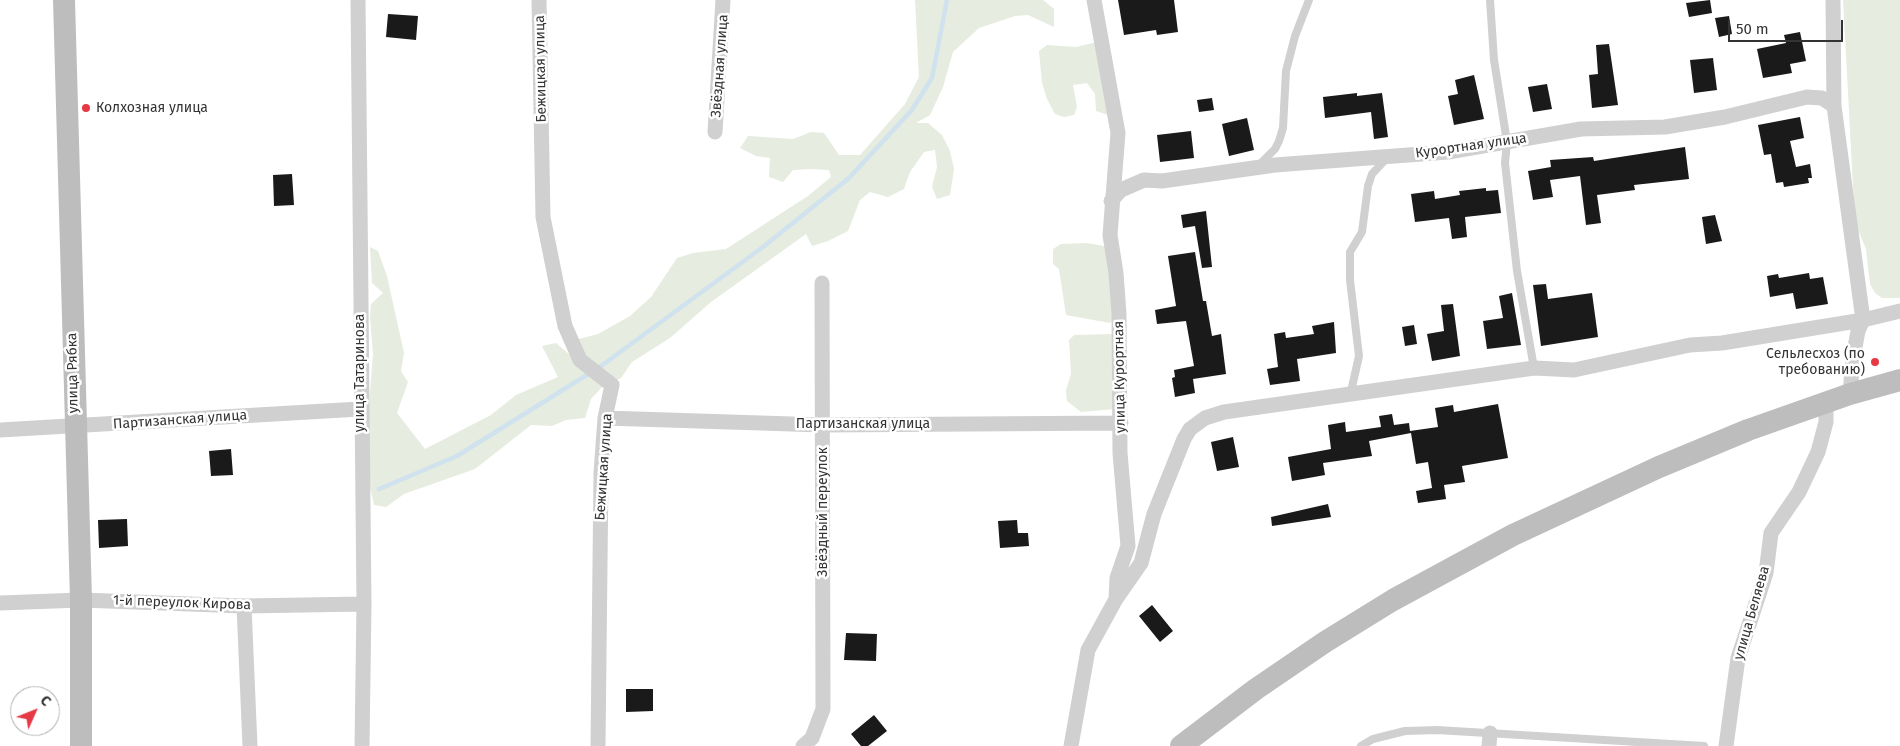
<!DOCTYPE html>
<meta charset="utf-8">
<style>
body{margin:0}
#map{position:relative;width:1900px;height:746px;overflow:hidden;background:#fff;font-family:"Fira Sans",sans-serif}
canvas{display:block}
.north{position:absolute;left:10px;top:686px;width:50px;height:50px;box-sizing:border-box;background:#fff;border:1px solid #adadad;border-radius:50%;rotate:46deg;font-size:14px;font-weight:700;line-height:20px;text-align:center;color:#333}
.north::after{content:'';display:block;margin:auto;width:18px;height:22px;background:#e63946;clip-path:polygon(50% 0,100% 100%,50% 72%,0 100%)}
.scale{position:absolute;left:1728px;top:20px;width:115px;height:22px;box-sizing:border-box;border:2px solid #333;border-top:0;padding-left:6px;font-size:15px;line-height:18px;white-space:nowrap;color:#333;-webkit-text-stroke:4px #fff;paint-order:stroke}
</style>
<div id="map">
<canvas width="1900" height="746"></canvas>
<div class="north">С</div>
<div class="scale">50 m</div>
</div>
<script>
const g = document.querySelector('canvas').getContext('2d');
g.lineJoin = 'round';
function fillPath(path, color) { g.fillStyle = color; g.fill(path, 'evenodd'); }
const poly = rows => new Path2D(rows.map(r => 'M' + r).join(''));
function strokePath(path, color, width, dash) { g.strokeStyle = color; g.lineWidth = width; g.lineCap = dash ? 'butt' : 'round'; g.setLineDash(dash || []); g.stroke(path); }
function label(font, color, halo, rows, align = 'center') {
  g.font = font + ' "Fira Sans",sans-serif'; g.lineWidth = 5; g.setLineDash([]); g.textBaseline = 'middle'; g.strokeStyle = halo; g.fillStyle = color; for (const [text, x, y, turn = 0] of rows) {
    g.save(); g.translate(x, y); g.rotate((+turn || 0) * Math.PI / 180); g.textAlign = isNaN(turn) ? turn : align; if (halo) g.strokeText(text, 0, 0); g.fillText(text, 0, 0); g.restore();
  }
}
fillPath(poly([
 [915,0,1043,0,1054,9,1054,27,1028,15,1015,16,979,28,953,52,943,87,930,115,916,123,928,123,942,135,950,151,954,169,950,195,937,199,932,187,937,167,935,150,924,152,910,172,904,189,888,197,870,192,860,200,848,231,828,241,812,246,806,234,711,302,670,338,632,362,621,378,602,387,591,399,585,418,566,420,552,426,531,425,475,469,404,494,386,507,374,505,370,487,369,406,373,354,370,318,371,304,383,293,372,283,370,247,378,251,387,276,404,353,401,371,408,382,397,413,425,449,491,415,516,395,558,377,542,346,556,343,570,355,579,339,598,334,630,316,651,297,677,258,693,253,726,249,808,196,831,177,829,170,811,169,793,170,783,182,769,177,770,158,756,156,740,148,748,136,793,139,811,132,824,133,839,155,860,155,905,104,919,77],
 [1843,0,1900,0,1900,298,1882,298,1875,293,1870,284,1866,249,1855,223],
 [1097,42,1111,116,1096,111,1095,94,1087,83,1073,85,1077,107,1074,115,1064,117,1055,114,1047,99,1042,83,1039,51,1047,45,1076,47],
 [1087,243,1104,246,1117,256,1124,308,1110,323,1066,315,1059,269,1053,264,1053,249,1061,244],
 [1115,334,1115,409,1081,412,1067,401,1066,390,1071,374,1069,340,1074,335]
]), '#e6ecdf');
strokePath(poly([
 [597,369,763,247,849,178,912,110,932,78,947,0],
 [379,489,457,456,590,373]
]), '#cfe2ee', 4.5);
fillPath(poly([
 [1118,0,1174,0,1178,32,1157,35,1156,30,1124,35],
 [1710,0,1712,13,1689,17,1686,3],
 [388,14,418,16,416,40,386,37],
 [1729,16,1732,34,1719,37,1715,18],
 [1800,32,1806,61,1790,64,1792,73,1763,78,1757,49,1786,43,1784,35],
 [1609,44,1618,105,1592,108,1589,75,1598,74,1596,45],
 [1713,58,1717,90,1694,93,1690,60],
 [1474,75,1484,119,1454,125,1448,96,1458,94,1455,80],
 [1547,84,1552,109,1533,112,1528,87],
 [1357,93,1357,96,1382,93,1388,137,1374,139,1371,112,1325,118,1323,97],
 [1212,98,1214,110,1199,112,1197,100],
 [1800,117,1804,138,1790,141,1796,167,1810,164,1812,178,1808,178,1809,183,1784,187,1783,182,1776,183,1771,154,1764,155,1758,125],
 [1247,118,1254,150,1229,156,1222,124],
 [1191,131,1194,158,1160,162,1157,135],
 [1685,147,1689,179,1634,185,1635,190,1597,195,1601,223,1586,225,1580,176,1550,180,1553,197,1533,200,1528,171,1551,167,1550,160,1593,157,1594,161],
 [292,174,294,205,274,206,273,175],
 [1486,188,1486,191,1498,190,1501,213,1465,217,1467,237,1452,239,1449,218,1415,222,1411,194,1434,191,1435,199,1460,195,1459,191],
 [1206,211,1212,267,1202,268,1195,226,1183,228,1181,215],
 [1715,215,1722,241,1706,244,1702,217],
 [1195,252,1203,301,1206,301,1212,336,1221,334,1226,374,1193,379,1195,393,1175,397,1172,378,1175,377,1174,370,1194,366,1186,321,1157,324,1155,310,1176,306,1168,256],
 [1809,273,1810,279,1823,277,1828,304,1796,309,1793,293,1770,297,1767,276,1778,274,1779,278],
 [1546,284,1548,299,1592,293,1598,337,1541,346,1533,285],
 [1512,293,1521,345,1487,349,1483,321,1503,318,1499,296],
 [1453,304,1460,356,1432,361,1427,334,1444,331,1441,305],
 [1334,322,1336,353,1297,359,1300,381,1270,385,1267,369,1278,367,1274,334,1285,332,1286,338,1314,334,1312,326],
 [1414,325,1417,344,1405,346,1402,327],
 [1498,404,1508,458,1462,466,1465,482,1444,485,1446,499,1418,503,1416,491,1432,488,1428,462,1416,464,1411,433,1369,441,1372,456,1323,463,1325,475,1292,481,1288,457,1331,449,1328,425,1345,422,1346,432,1381,427,1379,416,1392,414,1394,425,1409,423,1410,431,1438,427,1435,408,1453,405,1454,412],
 [1233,437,1239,467,1217,471,1211,442],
 [231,449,233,475,211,476,209,451],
 [1328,504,1331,517,1272,526,1271,517],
 [127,519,128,546,99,548,98,520],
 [1017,520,1018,533,1028,533,1029,546,1000,548,998,521],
 [1152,605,1173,631,1160,642,1139,616],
 [846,633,877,634,876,661,844,660],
 [626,689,653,689,653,711,626,712],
 [874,715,887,731,868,746,861,746,851,734]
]), '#1a1a1a');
strokePath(poly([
 [1490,0,1494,60,1507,142,1505,163,1517,271,1534,368],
 [1258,166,1275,149,1279,141,1283,128,1286,71,1295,36,1309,0],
 [1350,396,1359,356,1350,280,1350,252,1362,232,1368,186,1372,174,1386,159],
 [1361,746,1373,739,1405,731,1437,730,1704,746]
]), '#d0d0d0', 8);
strokePath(poly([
 [358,0,364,604,362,746],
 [539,0,543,217,565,326,580,360,612,385,605,418,601,473,598,746],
 [1833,0,1834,106,1863,320,1900,311],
 [715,132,723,0],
 [1111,201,1121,190,1144,180,1162,181,1275,165,1448,152,1581,129,1665,127,1725,117,1807,97,1822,98,1834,106],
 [1850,394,1853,358,1858,331,1863,320],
 [605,418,823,425,1121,423],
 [0,430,360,409],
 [1116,599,1141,563,1154,514,1184,439,1190,429,1205,418,1224,412,1534,368,1574,370,1690,345,1722,343,1863,320],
 [0,603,81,600,244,606,364,604],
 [244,606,250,746],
 [803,746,812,738,823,709,822,283],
 [1071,746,1088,650,1116,599,1117,578,1128,546,1120,453,1119,314,1116,273,1110,235,1118,133,1094,0],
 [1489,746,1490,733],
 [1726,746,1738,658,1766,573,1771,533,1799,492,1818,452,1826,422,1826,403]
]), '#d0d0d0', 15);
strokePath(poly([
 [64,0,81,600,81,746],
 [1181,746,1256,689,1325,642,1393,600,1513,535,1659,467,1748,430,1850,394,1900,380]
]), '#bdbdbd', 22);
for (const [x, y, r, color] of [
 [86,108,5,"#e63946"],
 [1875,362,5,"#e63946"]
]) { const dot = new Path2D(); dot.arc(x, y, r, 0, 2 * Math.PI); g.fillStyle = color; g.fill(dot); strokePath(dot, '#fff', 2); }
label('14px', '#333', '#fff', [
 ["Звёздная улица",720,66,-86],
 ["Бежицкая улица",541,69,-91],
 ["Курортная улица",1471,146,-8],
 ["улица Рябка",73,373,-91],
 ["улица Татаринова",360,373,-90],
 ["улица Курортная",1120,377,-91],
 ["Партизанская улица",180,420,-4],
 ["Партизанская улица",863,424],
 ["Бежицкая улица",604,467,-86],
 ["Звёздный переулок",823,512,-90],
 ["1-й переулок Кирова",182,603,2],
 ["улица Беляева",1752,613,-74]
]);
label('14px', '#333', '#fff', [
 ["Колхозная улица",96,108],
 ["Сельлесхоз (по",1865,354,"right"],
 ["требованию)",1865,370,"right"]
], 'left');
</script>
